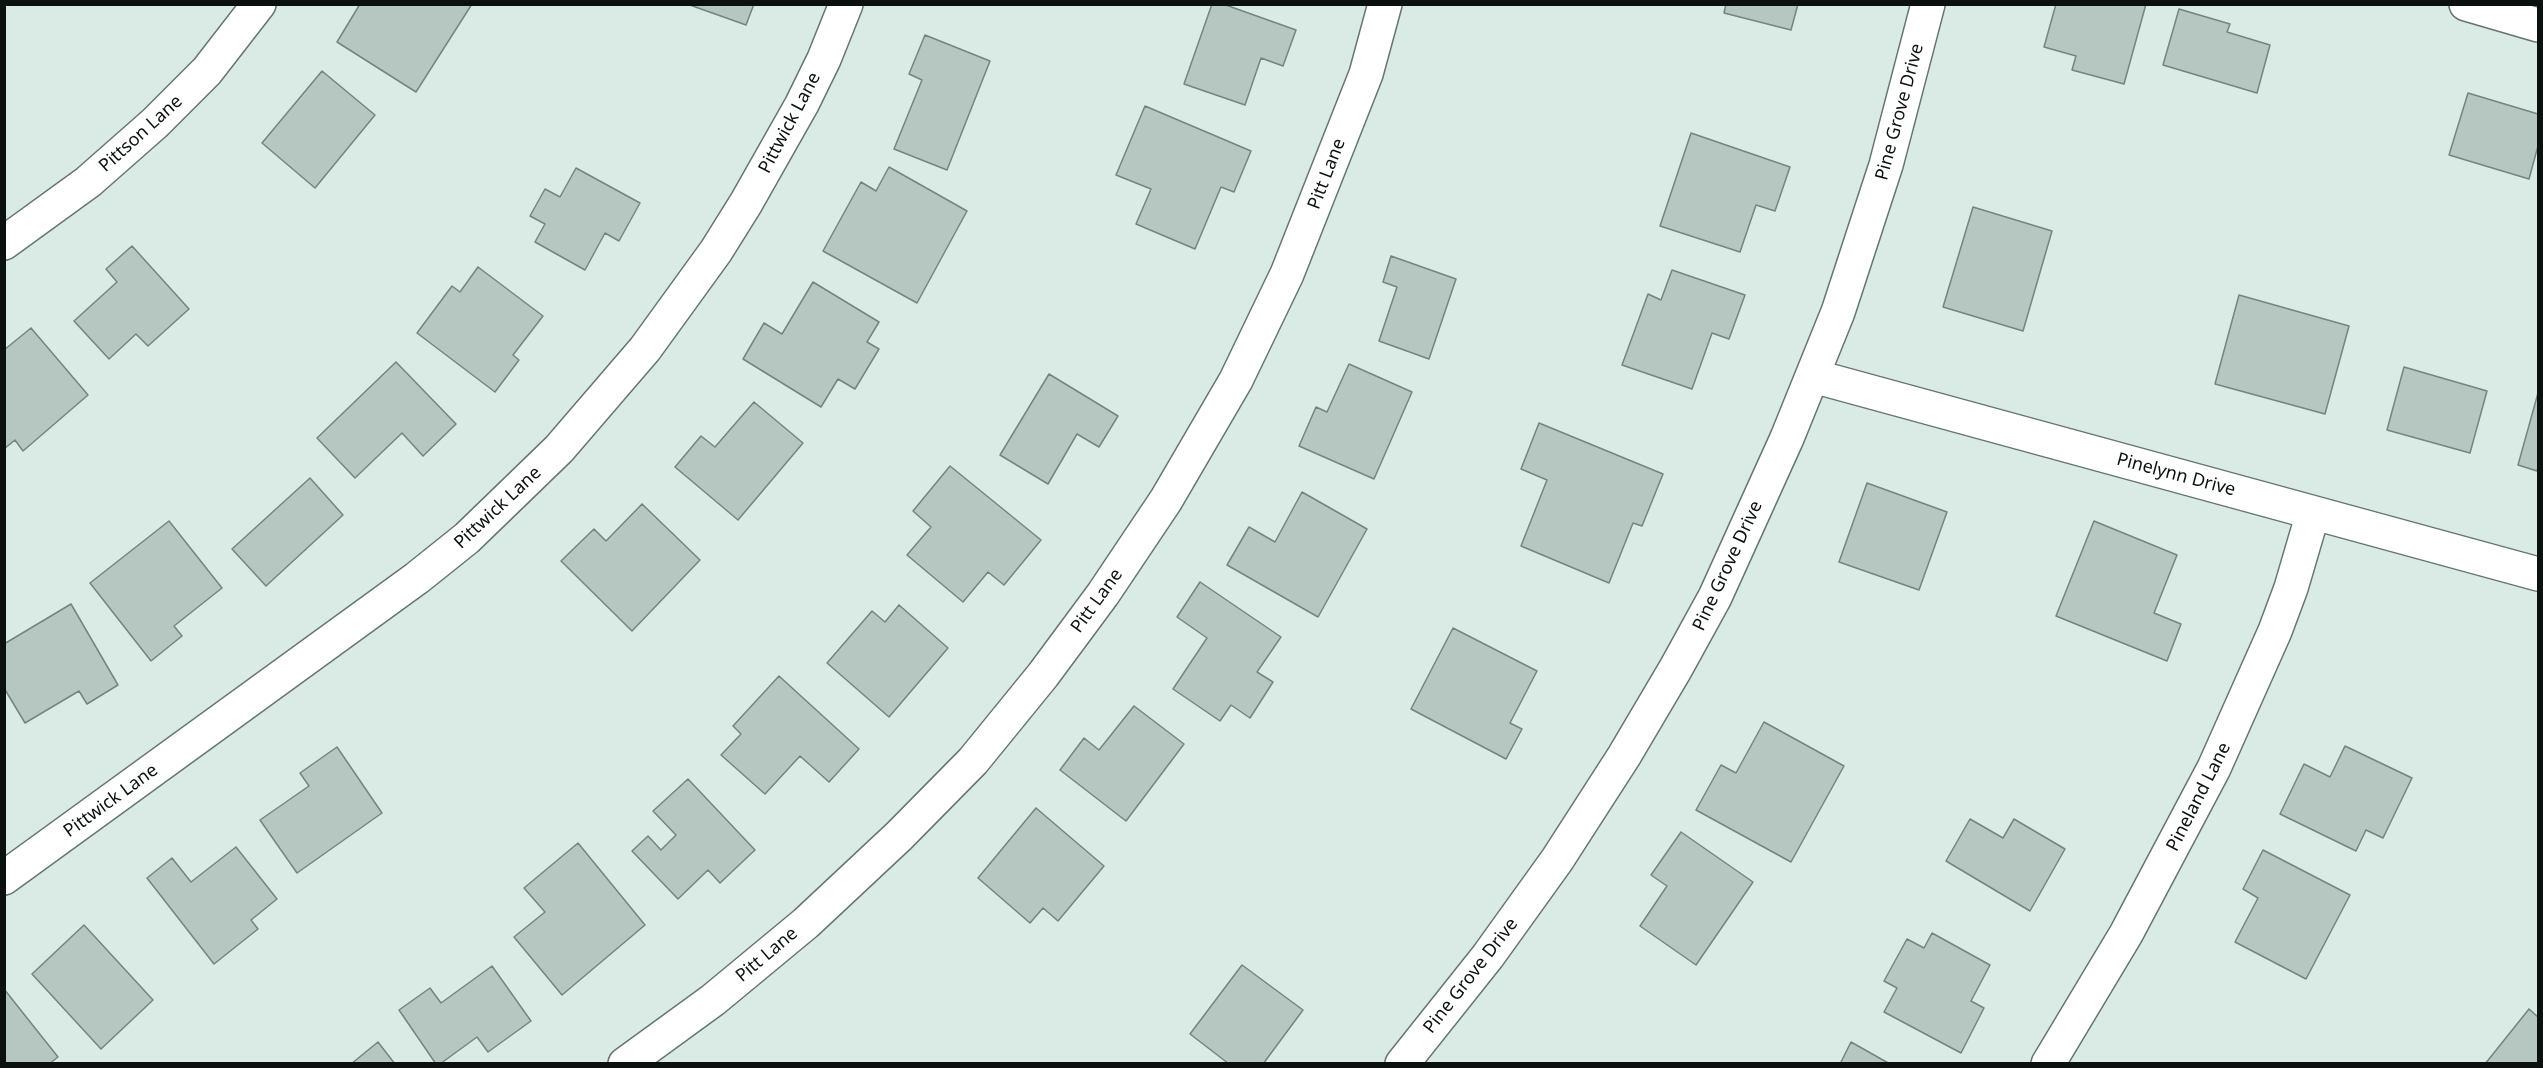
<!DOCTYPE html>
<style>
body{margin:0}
#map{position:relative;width:2543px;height:1068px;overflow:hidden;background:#daeae5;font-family:"Noto Sans",sans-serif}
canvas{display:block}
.frame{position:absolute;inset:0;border:6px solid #0b110f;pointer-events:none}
</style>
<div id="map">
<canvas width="2543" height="1068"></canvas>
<div class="frame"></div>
</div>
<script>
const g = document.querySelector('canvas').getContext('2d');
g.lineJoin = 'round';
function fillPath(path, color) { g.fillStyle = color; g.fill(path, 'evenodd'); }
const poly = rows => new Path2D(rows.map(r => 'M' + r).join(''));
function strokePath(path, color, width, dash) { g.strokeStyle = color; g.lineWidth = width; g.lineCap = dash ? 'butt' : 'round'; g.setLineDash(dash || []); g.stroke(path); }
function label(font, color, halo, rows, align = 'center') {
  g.font = font + ' "Noto Sans",sans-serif'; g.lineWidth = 5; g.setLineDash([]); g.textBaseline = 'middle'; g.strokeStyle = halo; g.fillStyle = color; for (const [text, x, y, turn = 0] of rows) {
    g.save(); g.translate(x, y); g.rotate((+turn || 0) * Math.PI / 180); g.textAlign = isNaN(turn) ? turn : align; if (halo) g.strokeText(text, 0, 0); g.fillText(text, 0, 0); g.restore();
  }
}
const building = poly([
 [360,4,472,4,416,92,337,42,360,4],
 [687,4,754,4,746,25,687,4],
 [1212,4,1223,4,1296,30,1283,66,1261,58,1245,105,1184,84,1212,4],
 [1726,4,1798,4,1791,30,1724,13,1726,4],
 [2056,4,2146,4,2124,84,2072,70,2076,56,2044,47,2056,4],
 [2179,9,2230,24,2227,32,2270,45,2257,93,2163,65,2179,9],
 [925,35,990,61,947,170,894,149,922,80,909,74,925,35],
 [322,71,375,115,315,188,262,143,322,71],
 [2468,93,2538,114,2538,146,2529,179,2449,155,2468,93],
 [1145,106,1251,151,1234,192,1221,187,1195,249,1136,224,1151,189,1116,175,1145,106],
 [1691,133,1790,167,1775,211,1756,205,1740,252,1660,226,1691,133],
 [889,167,967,211,917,303,823,251,861,182,876,191,889,167],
 [576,168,640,203,619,241,605,233,585,270,535,242,545,224,530,216,545,189,560,197,576,168],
 [1973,207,2052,231,2023,331,1943,307,1973,207],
 [132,246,189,309,148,346,136,334,109,359,74,321,117,282,106,269,132,246],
 [1391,256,1456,279,1429,359,1379,341,1397,287,1383,282,1391,256],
 [478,267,543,316,513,355,519,360,495,392,417,333,452,286,460,292,478,267],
 [1672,270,1745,295,1729,339,1712,333,1692,389,1622,365,1648,294,1661,300,1672,270],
 [813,282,879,322,867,342,879,349,855,389,838,379,821,407,743,359,764,323,782,334,813,282],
 [2239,295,2349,326,2325,414,2215,384,2239,295],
 [31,328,88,395,23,451,15,440,4,449,4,350,31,328],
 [396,362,456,424,423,456,402,433,355,478,317,438,396,362],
 [1349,364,1412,392,1374,479,1299,446,1316,407,1327,412,1349,364],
 [2404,367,2487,391,2470,453,2387,430,2404,367],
 [1049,374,1118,416,1099,447,1077,434,1048,484,1000,455,1049,374],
 [2538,393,2538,467,2537,471,2518,465,2538,393],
 [754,402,803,443,738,520,675,467,701,436,715,447,754,402],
 [1539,423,1663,474,1642,526,1633,523,1609,583,1521,546,1547,480,1521,469,1539,423],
 [950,466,1041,540,1004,585,988,572,963,602,907,555,931,527,913,511,950,466],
 [310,478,343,515,266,586,232,549,310,478],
 [1867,483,1947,512,1919,590,1839,562,1867,483],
 [1302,492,1367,529,1318,617,1227,565,1249,527,1275,542,1302,492],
 [642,504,700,560,632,631,561,561,594,529,606,541,642,504],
 [169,521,222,588,174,626,182,636,151,661,90,583,169,521],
 [2094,521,2177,555,2154,613,2181,624,2167,661,2056,616,2094,521],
 [1200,582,1281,637,1257,672,1273,682,1250,718,1231,705,1220,721,1173,689,1207,638,1177,617,1200,582],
 [71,604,118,685,87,704,79,691,25,723,4,688,4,644,71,604],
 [899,605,948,648,889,717,827,663,872,611,885,622,899,605],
 [1453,628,1537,671,1510,723,1522,729,1506,759,1411,709,1453,628],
 [779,676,859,749,829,782,800,756,765,794,721,755,741,734,733,726,779,676],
 [1134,706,1184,744,1126,821,1060,770,1084,738,1099,750,1134,706],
 [1764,722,1844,766,1791,862,1696,810,1721,765,1736,773,1764,722],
 [2345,746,2412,778,2383,838,2366,830,2356,851,2280,814,2304,764,2330,777,2345,746],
 [337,747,382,813,297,873,260,820,309,786,300,773,337,747],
 [688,779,755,850,720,883,708,870,678,899,632,851,648,836,661,850,676,835,653,811,688,779],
 [1036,808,1104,866,1058,921,1043,908,1030,923,978,878,1036,808],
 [1970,819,2003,838,2014,819,2065,849,2030,911,1946,861,1970,819],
 [1681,832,1753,882,1696,965,1640,926,1667,886,1651,875,1681,832],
 [578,843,645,925,562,995,514,937,545,912,524,888,578,843],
 [236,847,277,899,251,920,258,929,214,964,147,878,172,858,191,882,236,847],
 [2263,850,2350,895,2306,979,2235,942,2258,898,2243,889,2263,850],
 [84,925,153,1000,101,1049,32,974,84,925],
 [1932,933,1990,965,1971,1001,1984,1008,1961,1053,1884,1012,1897,988,1884,981,1907,939,1924,948,1932,933],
 [1242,965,1303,1010,1263,1064,1229,1064,1190,1034,1242,965],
 [492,966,531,1021,488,1052,477,1037,440,1064,436,1064,399,1010,430,988,441,1003,492,966],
 [4,989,58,1057,49,1064,4,1064,4,989],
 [2529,1009,2538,1017,2538,1064,2485,1064,2529,1009],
 [378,1042,395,1064,351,1064,378,1042],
 [1851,1042,1890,1064,1840,1064,1851,1042]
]);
fillPath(building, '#b6c6c1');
strokePath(building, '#758480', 1.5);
const minor = poly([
 [2466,4,2538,25],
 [4,243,88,182,155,123,207,71,259,4],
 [1813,376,2538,574],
 [4,878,417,578,467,538,559,449,645,349,716,251,746,203,802,104,824,59,846,4],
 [625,1064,713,1000,806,923,899,836,973,761,1043,675,1103,594,1166,500,1236,380,1287,274,1366,74,1385,4],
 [1402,1064,1488,956,1557,860,1624,756,1676,668,1715,597,1787,438,1838,312,1886,165,1928,4],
 [2048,1064,2126,934,2214,768,2275,631,2291,588,2313,513]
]);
strokePath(minor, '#667571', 36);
strokePath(minor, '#fff', 33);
label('18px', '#0b110f', '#fff', [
 ["Pine Grove Drive",1900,112,-75],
 ["Pittwick Lane",790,123,-62],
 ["Pittson Lane",141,134,-42],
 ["Pitt Lane",1327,174,-69],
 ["Pinelynn Drive",2176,475,15],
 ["Pittwick Lane",498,508,-43],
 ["Pine Grove Drive",1728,566,-65],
 ["Pitt Lane",1097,601,-54],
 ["Pineland Lane",2199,797,-63],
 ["Pittwick Lane",111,801,-36],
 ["Pitt Lane",767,955,-40],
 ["Pine Grove Drive",1471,976,-52]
]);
</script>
